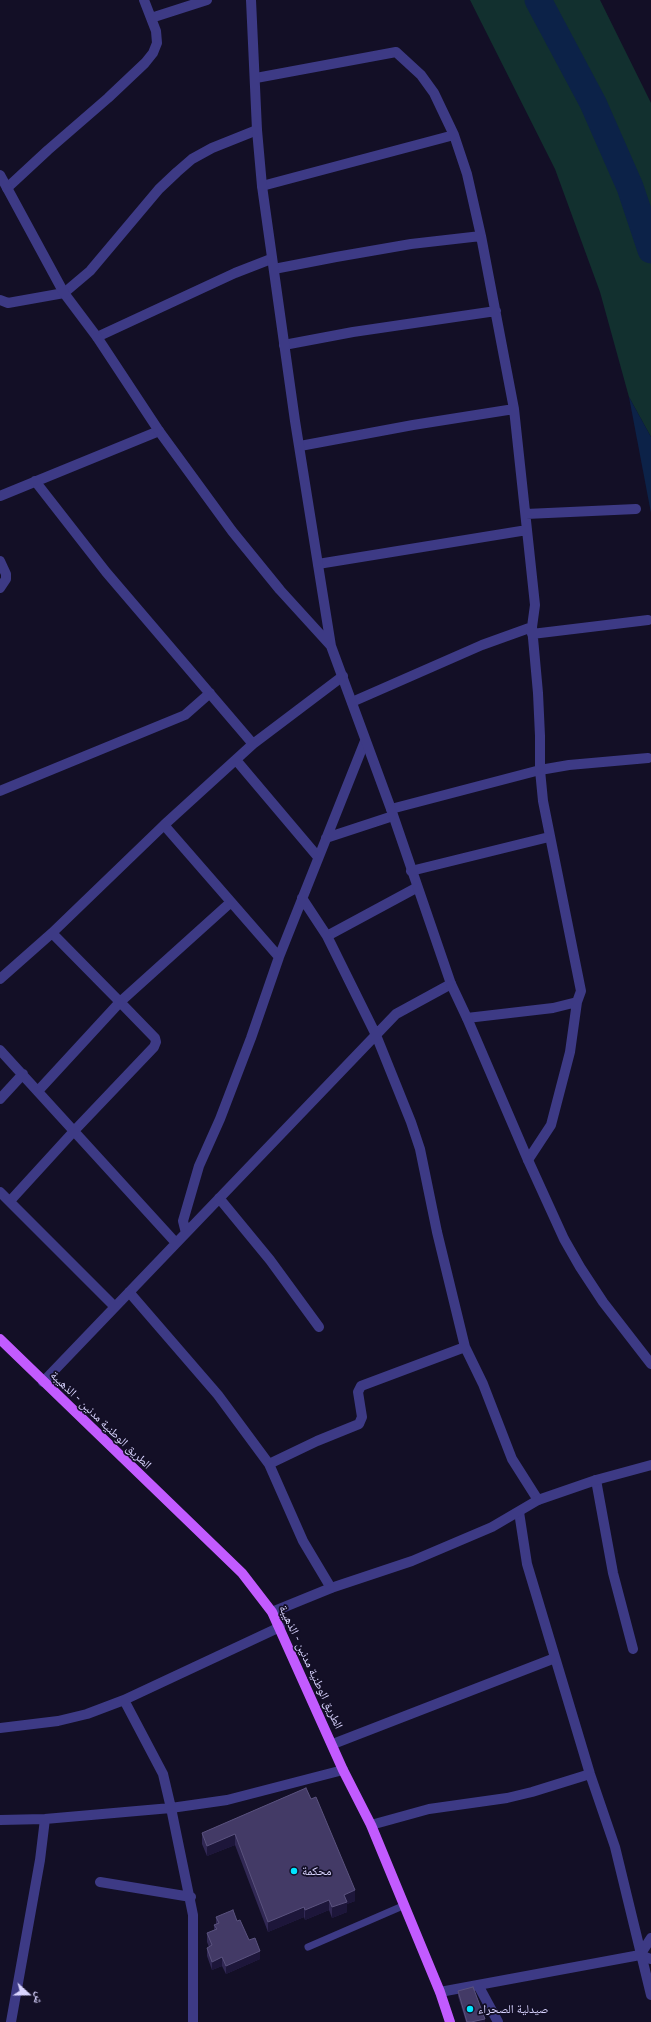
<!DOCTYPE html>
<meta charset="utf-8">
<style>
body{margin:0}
#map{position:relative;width:651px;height:2022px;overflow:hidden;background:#130f26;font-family:Lato,"Noto Naskh Arabic",sans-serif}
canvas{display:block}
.north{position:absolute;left:8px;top:1974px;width:40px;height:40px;-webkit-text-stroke:3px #130f26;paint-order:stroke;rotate:111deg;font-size:11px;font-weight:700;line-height:16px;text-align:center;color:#d9d4ff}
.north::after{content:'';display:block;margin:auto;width:14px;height:18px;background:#d9d4ff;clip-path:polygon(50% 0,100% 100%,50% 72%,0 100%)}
</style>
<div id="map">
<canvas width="651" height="2022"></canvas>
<div class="north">ش</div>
</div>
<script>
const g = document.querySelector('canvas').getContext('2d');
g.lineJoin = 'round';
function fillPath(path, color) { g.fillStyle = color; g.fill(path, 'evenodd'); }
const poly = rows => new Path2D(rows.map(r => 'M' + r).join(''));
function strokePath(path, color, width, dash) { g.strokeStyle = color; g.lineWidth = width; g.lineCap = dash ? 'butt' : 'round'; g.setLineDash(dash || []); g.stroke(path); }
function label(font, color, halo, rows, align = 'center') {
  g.font = font + ' Lato,"Noto Naskh Arabic",sans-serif'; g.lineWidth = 3.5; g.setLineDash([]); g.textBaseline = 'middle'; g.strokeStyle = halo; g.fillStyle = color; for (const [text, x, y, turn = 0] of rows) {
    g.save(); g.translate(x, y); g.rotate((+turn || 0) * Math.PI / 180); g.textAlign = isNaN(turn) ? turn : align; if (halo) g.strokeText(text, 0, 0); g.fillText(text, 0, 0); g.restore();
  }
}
fillPath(poly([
 [470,0,600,0,651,103,651,437,629,397,600,292,555,169]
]), '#12302f');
fillPath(poly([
 [629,397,651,437,651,513]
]), '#0c2248');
strokePath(poly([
 [538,0,593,103,630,187,651,250]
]), '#0c2248', 27);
strokePath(poly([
 [308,1947,405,1905]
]), '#3d3a85', 7);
strokePath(poly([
 [151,18,207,0],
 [256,78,396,52,421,75,434,93,454,135,467,174,481,236,514,409,527,530],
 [262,186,454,135],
 [7,188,48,150,108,98,145,63,153,53,157,43,156,31,144,0],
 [274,269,336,257,411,244,481,236],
 [0,300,8,303,64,293,90,271,159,189,177,172,192,159,212,148,257,130],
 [97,337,235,273,271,259],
 [284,345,353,332,496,311],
 [300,446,413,425,514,409],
 [35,481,106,572,253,744],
 [0,496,159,431],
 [526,514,636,509],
 [0,561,6,574,6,579,0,588],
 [318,564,527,530,535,605,532,627,538,693,540,736,540,770,543,801,581,991,577,1002,553,1008,467,1018],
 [532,634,648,620],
 [352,702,482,645,532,627],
 [236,760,318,857],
 [0,791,185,715,210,693],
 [391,809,540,770,569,765,648,758],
 [164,825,279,957],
 [326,838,393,816],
 [411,871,549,837],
 [302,898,327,936,376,1035,411,1122,420,1149,437,1232,465,1347,483,1384,512,1459,538,1500],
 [327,936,416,888],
 [0,979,52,933,164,825,253,744,343,676],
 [0,1050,176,1243],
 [38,1091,120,1002,52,933],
 [0,1099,23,1074],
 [528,1160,551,1125,570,1052,577,1002],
 [0,1192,115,1307],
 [219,1198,270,1260,319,1327],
 [10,1201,74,1131,154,1047,156,1042,155,1038,120,1002,231,902],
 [186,1233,183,1221,199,1166,220,1119,251,1038,279,957,365,741],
 [129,1292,218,1395,269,1464,303,1541,331,1588],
 [43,1382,396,1014,451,984],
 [269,1464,317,1441,359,1424,362,1417,358,1392,361,1386,465,1347],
 [596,1480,613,1573,633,1649],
 [519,1512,527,1564,590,1774,615,1847,651,1995],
 [0,1728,58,1721,87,1714,124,1700,280,1627],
 [333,1744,555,1658],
 [0,1820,45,1819,171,1808,163,1774,124,1700],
 [371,1825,429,1809,507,1798,532,1792,590,1774],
 [100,1882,191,1897],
 [640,1955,651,1938],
 [478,1985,498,2022],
 [440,1992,640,1955,651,1959],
 [11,2022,40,1860,45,1819],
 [193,2022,193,1915,171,1808,227,1800,343,1770]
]), '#3d3a85', 10);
strokePath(poly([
 [251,0,257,130,262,186,295,421,331,646,391,809,451,984,467,1018,528,1160,564,1239,580,1267,603,1302,651,1364],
 [0,175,64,293,97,337,159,431,232,531,280,590,331,646],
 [272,1612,331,1588,412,1561,492,1527,538,1500,596,1480,651,1465]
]), '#3d3a85', 10);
strokePath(poly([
 [0,1339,242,1573,272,1612,343,1770,371,1825,440,1992,450,2022]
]), '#c25bff', 10);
fillPath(poly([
 [306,1788,355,1901,347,1904,347,1912,332,1918,329,1910,305,1920,304,1917,268,1932,235,1845,207,1856,202,1844,202,1833],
 [216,1917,237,1921,260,1959,226,1974,222,1966,212,1970,207,1956,207,1948,209,1947,207,1942,207,1933,214,1930,214,1925,216,1924],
 [458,1991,485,2022,466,2022,458,1996]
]), '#312854');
fillPath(poly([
 [235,1834,235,1845,207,1856,207,1846],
 [355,1890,355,1901,347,1904,347,1912,332,1918,332,1907,344,1895],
 [329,1900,329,1910,305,1920,305,1910],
 [304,1907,304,1917,268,1932,268,1922],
 [260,1951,260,1959,226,1974,226,1966],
 [222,1957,222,1966,212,1970,212,1962],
 [485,2019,485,2022,471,2022]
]), '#1d163a');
const building = poly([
 [306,1788,311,1799,316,1797,355,1890,344,1895,347,1902,332,1907,329,1900,305,1910,304,1907,268,1922,235,1834,207,1846,202,1833,306,1788],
 [233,1910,237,1921,240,1920,249,1940,255,1938,260,1951,226,1966,222,1957,212,1962,207,1948,212,1945,207,1933,217,1929,214,1925,219,1923,216,1917,233,1910],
 [473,1987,485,2019,471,2022,467,2022,458,1991,473,1987]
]);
fillPath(building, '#433a66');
strokePath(building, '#5a527e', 1);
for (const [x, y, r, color] of [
 [294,1871,4,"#00e5ff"],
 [470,2009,4,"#00e5ff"]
]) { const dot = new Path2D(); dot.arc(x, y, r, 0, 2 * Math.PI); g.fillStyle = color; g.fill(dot); strokePath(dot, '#130f26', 1.5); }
label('12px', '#d9d4ff', '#130f26', [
 ["الطريق الوطنية مدنين - الذهيبة",101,1420,44],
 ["الطريق الوطنية مدنين - الذهيبة",311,1667,65]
]);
label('12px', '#d9d4ff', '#130f26', [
 ["محكمة",302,1871],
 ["صيدلية الصحراء",478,2009]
], 'left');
</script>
